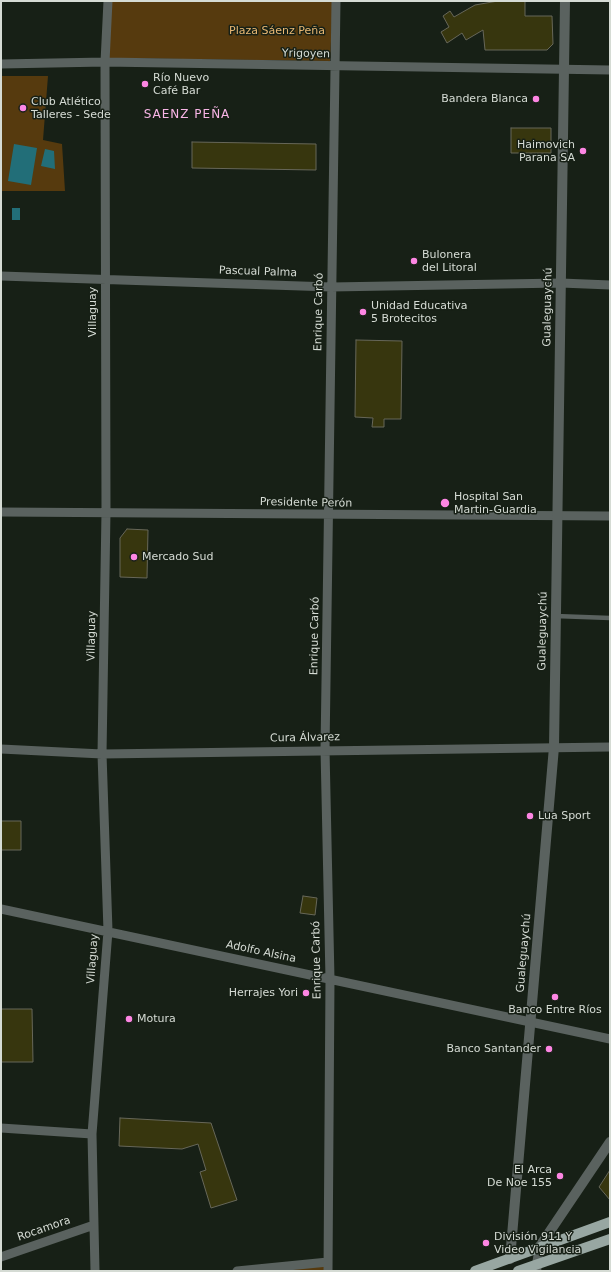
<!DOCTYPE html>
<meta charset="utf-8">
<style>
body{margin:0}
#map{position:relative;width:611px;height:1272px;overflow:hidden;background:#172016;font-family:"DejaVu Sans",sans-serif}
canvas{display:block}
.frame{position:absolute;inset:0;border:2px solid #d5dbd4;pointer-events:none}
</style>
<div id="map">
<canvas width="611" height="1272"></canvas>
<div class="frame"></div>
</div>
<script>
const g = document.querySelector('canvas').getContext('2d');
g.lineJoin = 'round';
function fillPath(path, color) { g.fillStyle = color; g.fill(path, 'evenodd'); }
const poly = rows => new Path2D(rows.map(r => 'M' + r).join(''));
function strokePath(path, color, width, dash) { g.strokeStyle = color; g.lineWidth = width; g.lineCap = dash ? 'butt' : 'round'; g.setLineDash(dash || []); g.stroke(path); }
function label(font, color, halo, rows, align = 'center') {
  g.font = font + ' "DejaVu Sans",sans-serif'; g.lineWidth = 3; g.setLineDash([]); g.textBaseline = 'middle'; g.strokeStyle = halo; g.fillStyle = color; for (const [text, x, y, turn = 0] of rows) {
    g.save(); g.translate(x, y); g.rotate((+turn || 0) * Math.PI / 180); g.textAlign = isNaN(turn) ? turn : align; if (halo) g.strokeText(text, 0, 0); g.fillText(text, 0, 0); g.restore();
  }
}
fillPath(poly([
 [111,1,333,1,330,61,109,58],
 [1,76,48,76,43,140,62,144,65,191,1,191],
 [328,1262,328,1271,237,1271]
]), '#563a0e');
fillPath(poly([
 [14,144,37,148,31,185,8,181],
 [45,149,54,151,55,169,41,166],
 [12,208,20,208,20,220,12,220]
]), '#226e78');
const building = poly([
 [498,1,525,1,525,16,552,16,553,44,547,50,485,50,483,30,466,40,462,33,447,43,441,32,449,27,443,16,450,11,454,17,475,5,498,1],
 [511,128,551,128,551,153,511,153,511,128],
 [192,142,316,144,316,170,192,168,192,142],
 [356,340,402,341,401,419,384,419,384,427,372,427,373,418,355,417,356,340],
 [127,529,148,530,147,578,120,577,120,538,127,529],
 [1,821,21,821,21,850,1,850,1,821],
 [303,896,317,898,315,915,300,913,303,896],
 [1,1009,32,1009,33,1062,1,1062,1,1009],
 [120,1118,211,1123,237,1200,211,1208,200,1172,206,1170,198,1144,182,1149,119,1146,120,1118],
 [610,1170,610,1200,599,1187,610,1170]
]);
fillPath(building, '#37360e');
strokePath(building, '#676759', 1);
strokePath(poly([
 [555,616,610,618]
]), '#5a625f', 4.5);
strokePath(poly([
 [1,64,105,62,610,70],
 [1,276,331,287,561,283,610,285],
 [1,512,610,516],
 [1,749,102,754,610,747],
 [1,909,610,1039],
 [1,1128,92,1134],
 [1,1257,94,1225],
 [95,1271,92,1134,108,931,102,754,106,512,105,62,108,1],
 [237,1271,328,1262],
 [328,1271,330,979,325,749,336,1]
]), '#5a625f', 9);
strokePath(poly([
 [510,1259,554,747,565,1],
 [536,1271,540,1246,610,1142]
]), '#5a625f', 10);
strokePath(poly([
 [475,1271,610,1222],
 [518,1271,610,1239]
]), '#98a7a2', 10);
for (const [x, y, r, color] of [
 [145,84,4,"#fd86e3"],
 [536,99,4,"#fd86e3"],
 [23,108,4,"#fd86e3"],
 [583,151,4,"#fd86e3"],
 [414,261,4,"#fd86e3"],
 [363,312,4,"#fd86e3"],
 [445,503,5,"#fd86e3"],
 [134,557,4,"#fd86e3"],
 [530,816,4,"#fd86e3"],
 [306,993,4,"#fd86e3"],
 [555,997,4,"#fd86e3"],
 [129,1019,4,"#fd86e3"],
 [549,1049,4,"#fd86e3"],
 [560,1176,4,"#fd86e3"],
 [486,1243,4,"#fd86e3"]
]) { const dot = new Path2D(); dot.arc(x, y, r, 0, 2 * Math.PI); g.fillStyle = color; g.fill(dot); strokePath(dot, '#172016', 1.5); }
label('11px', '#e9b873', '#172016', [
 ["Plaza Sáenz Peña",277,31]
]);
label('11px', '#d5dbd4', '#172016', [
 ["Yrigoyen",306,54,1],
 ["Pascual Palma",258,272,2],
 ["Gualeguaychú",548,307,-89],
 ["Villaguay",93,312,-90],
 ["Enrique Carbó",319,312,-89],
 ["Presidente Perón",306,503,1],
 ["Gualeguaychú",543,631,-89],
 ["Villaguay",92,636,-89],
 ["Enrique Carbó",315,636,-89],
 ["Cura Álvarez",305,738,-1],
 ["Adolfo Alsina",261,952,12],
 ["Gualeguaychú",524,953,-85],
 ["Villaguay",93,959,-86],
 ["Enrique Carbó",317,960,-91],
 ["Rocamora",44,1229,-19]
]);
label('11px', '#d5dbd4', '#172016', [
 ["Río Nuevo",153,78],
 ["Café Bar",153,91],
 ["Bandera Blanca",528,99,"right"],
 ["Club Atlético",31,102],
 ["Talleres - Sede",31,115],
 ["Haimovich",575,145,"right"],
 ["Parana SA",575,158,"right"],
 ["Bulonera",422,255],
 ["del Litoral",422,268],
 ["Unidad Educativa",371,306],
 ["5 Brotecitos",371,319],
 ["Hospital San",454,497],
 ["Martin-Guardia",454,510],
 ["Mercado Sud",142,557],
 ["Lua Sport",538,816],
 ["Herrajes Yori",298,993,"right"],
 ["Banco Entre Ríos",555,1010,"center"],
 ["Motura",137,1019],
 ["Banco Santander",541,1049,"right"],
 ["El Arca",552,1170,"right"],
 ["De Noe 155",552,1183,"right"],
 ["División 911 Y",494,1237],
 ["Video Vigilancia",494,1250]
], 'left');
g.letterSpacing = '1px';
label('12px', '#f7b4e5', '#172016', [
 ["SAENZ PEÑA",187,115]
]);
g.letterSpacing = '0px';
</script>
